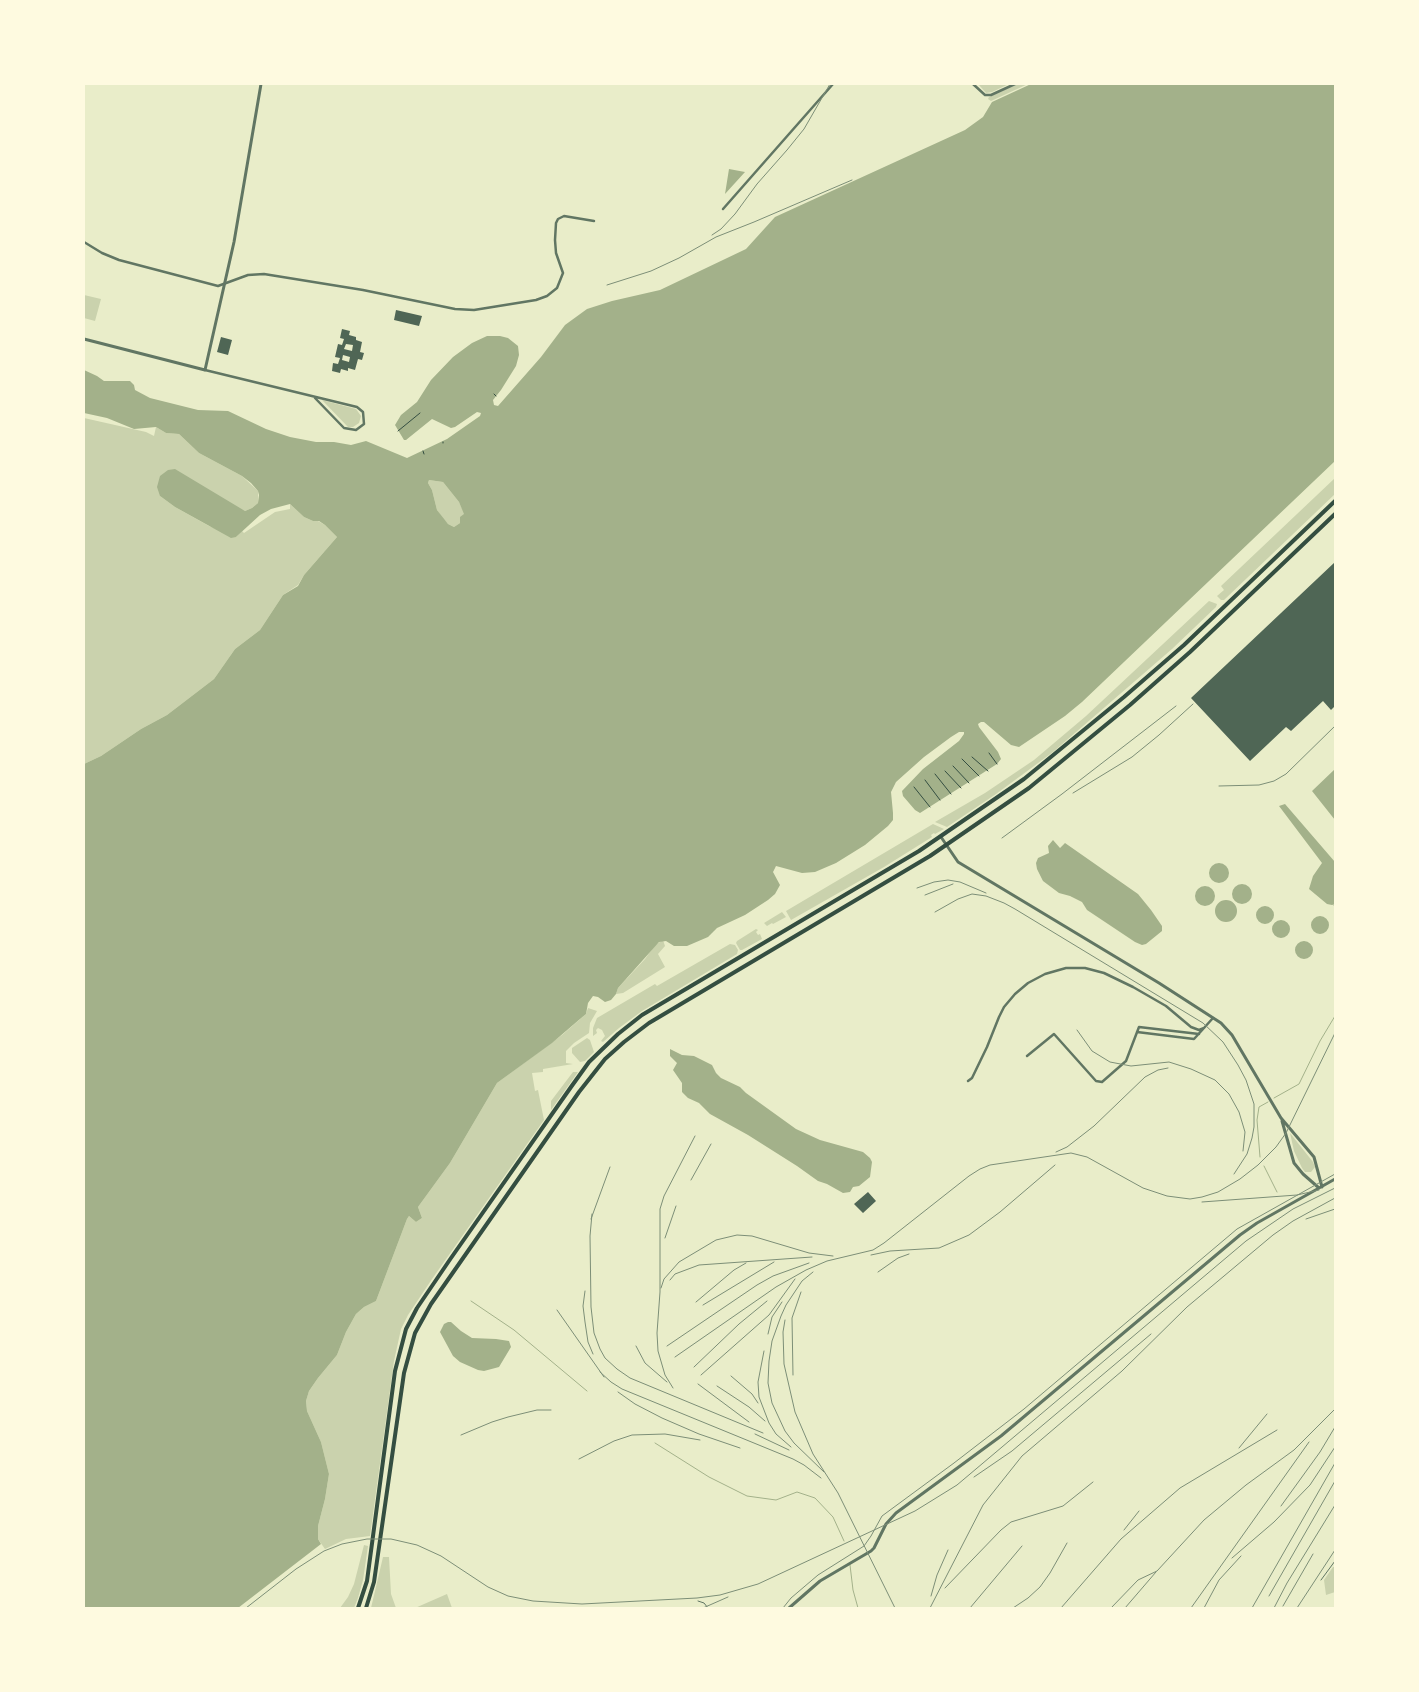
<!DOCTYPE html>
<style>
body{margin:0}
#map{position:relative;width:1419px;height:1692px;overflow:hidden;background:#e9edc9;font-family:"PT Sans",sans-serif}
canvas{display:block}
.frame{position:absolute;inset:0;border:85px solid #fefae0;pointer-events:none}
</style>
<div id="map">
<canvas width="1419" height="1692"></canvas>
<div class="frame"></div>
</div>
<script>
const g = document.querySelector('canvas').getContext('2d');
g.lineJoin = 'round';
function fillPath(path, color) { g.fillStyle = color; g.fill(path, 'evenodd'); }
const poly = rows => new Path2D(rows.map(r => 'M' + r).join(''));
function strokePath(path, color, width, dash) { g.strokeStyle = color; g.lineWidth = width; g.lineCap = dash ? 'butt' : 'round'; g.setLineDash(dash || []); g.stroke(path); }
fillPath(poly([
 [981,84,1009,84,992,92,986,93,979,85],
 [1017,84,1028,84,991,101,988,99,989,97],
 [84,295,101,299,95,321,84,318],
 [322,400,356,409,361,416,359,423,353,427,348,427],
 [84,418,146,432,154,436,156,427,166,433,179,434,199,453,242,476,258,491,258,503,252,508,245,511,237,508,160,496,175,507,209,526,236,537,242,531,244,533,275,512,290,509,290,504,304,517,313,521,318,521,325,525,337,537,304,575,298,585,283,595,260,630,235,649,214,679,167,715,141,729,101,756,84,764],
 [1335,478,1335,494,1224,600,1221,600,1217,596,1224,590,1221,586],
 [429,480,443,482,459,502,465,514,460,523,454,527,448,524,443,519,437,510,432,490,428,483],
 [1209,601,1217,604,1216,607,1172,649,1053,752,996,794,947,827,935,822,985,793,1034,760,1086,716],
 [933,824,944,829,935,834,934,833,931,835,932,837,884,867,791,920,786,911],
 [782,912,786,917,773,924,772,923,767,926,764,923],
 [756,929,758,930,756,932,758,935,760,934,762,939,742,950,740,950,736,943,737,941],
 [663,940,665,946,658,954,665,967,623,993,616,994,618,988,645,959,655,945],
 [730,944,735,945,738,950,737,954,642,1011,619,1028,603,1042,601,1041,605,1036,602,1030,598,1028,596,1030,597,1033,593,1036,593,1028,597,1018,655,984,657,986],
 [588,1008,597,1011,590,1023,589,1033,574,1043,566,1051,566,1063,573,1064,543,1069,543,1072,532,1073,535,1091,538,1090,544,1120,432,1279,408,1315,401,1329,394,1361,370,1536,346,1539,325,1549,318,1539,318,1526,325,1499,329,1474,321,1442,307,1411,306,1401,309,1391,318,1378,337,1355,346,1332,356,1314,364,1307,376,1301,407,1219,409,1216,416,1222,422,1218,418,1207,450,1163,497,1083,562,1035,586,1014],
 [587,1038,590,1040,594,1052,585,1061,580,1062,572,1053,572,1048],
 [573,1072,578,1072,551,1110,551,1101],
 [1290,1133,1313,1162,1315,1167,1311,1172,1305,1172,1302,1168,1294,1151],
 [364,1545,368,1546,363,1580,358,1598,354,1608,340,1608,348,1597,354,1584],
 [383,1557,389,1557,391,1594,396,1608,371,1608],
 [1333,1567,1335,1567,1335,1592,1326,1595,1324,1580],
 [447,1594,452,1608,415,1608]
]), '#cad2ad');
fillPath(poly([
 [1031,84,1335,84,1335,461,1082,702,1065,716,1019,747,1011,745,984,722,981,722,978,724,979,727,998,752,1001,759,997,764,920,813,915,810,903,796,902,791,923,769,959,741,964,734,964,732,959,732,951,737,924,757,896,782,891,792,893,813,893,820,888,826,865,845,836,863,815,872,802,873,776,866,773,872,780,885,775,894,768,900,745,915,717,928,708,937,687,946,674,946,666,941,659,942,618,988,616,994,611,1000,605,1002,598,997,593,996,588,1003,586,1014,580,1019,552,1043,497,1083,450,1163,418,1207,422,1218,416,1222,409,1216,407,1219,376,1301,364,1307,356,1314,346,1332,337,1355,318,1378,309,1391,306,1401,307,1411,321,1442,329,1474,325,1499,318,1526,318,1539,321,1544,238,1608,84,1608,84,764,101,756,141,729,167,715,214,679,235,649,260,630,283,595,298,586,304,575,337,537,325,525,319,521,313,521,304,517,290,504,271,509,260,515,236,537,231,538,175,507,160,496,157,487,160,476,168,470,175,469,245,511,252,508,258,503,259,495,258,491,251,483,242,476,199,453,179,434,166,433,156,427,134,429,107,418,84,413,84,370,97,376,104,381,130,381,134,385,135,390,150,398,198,410,228,411,266,429,290,437,316,442,334,442,351,445,366,441,407,458,447,439,480,416,481,413,477,412,455,427,451,428,432,419,406,440,404,440,395,425,401,415,417,402,431,380,453,357,472,343,487,336,500,336,508,338,518,346,519,355,516,366,501,390,493,400,494,405,498,406,541,357,565,325,587,309,612,301,660,290,746,249,775,217,965,130,983,117,992,102],
 [429,480,443,482,459,502,464,514,460,517,460,523,454,527,448,524,437,510,432,490,428,483],
 [729,169,745,172,725,194],
 [1335,769,1335,820,1312,791],
 [1285,804,1335,862,1335,904,1332,905,1327,904,1309,889,1313,876,1322,863,1279,806],
 [1053,840,1060,848,1065,843,1138,894,1151,910,1162,926,1162,931,1146,944,1142,945,1135,942,1087,910,1082,902,1070,896,1059,893,1043,881,1037,869,1036,863,1038,858,1049,853,1048,846],
 '1209 873a10 10 0 1 1 20 0a10 10 0 1 1-20 0Z',
 '1232 894a10 10 0 1 1 20 0a10 10 0 1 1-20 0Z',
 '1195 896a10 10 0 1 1 20 0a10 10 0 1 1-20 0Z',
 '1215 911a11 11 0 1 1 22 0a11 11 0 1 1-22 0Z',
 '1256 915a9 9 0 1 1 18 0a9 9 0 1 1-18 0Z',
 '1311 925a9 9 0 1 1 18 0a9 9 0 1 1-18 0Z',
 '1272 929a9 9 0 1 1 18 0a9 9 0 1 1-18 0Z',
 '1295 950a9 9 0 1 1 18 0a9 9 0 1 1-18 0Z',
 [670,1049,682,1055,694,1056,712,1065,716,1073,721,1078,740,1087,746,1093,796,1129,820,1140,863,1152,870,1158,872,1162,870,1177,859,1186,853,1187,850,1192,843,1193,827,1184,818,1181,797,1166,748,1135,710,1114,699,1103,688,1098,682,1092,682,1083,673,1070,677,1063,670,1056],
 [448,1322,451,1322,461,1331,472,1338,496,1339,509,1341,511,1347,499,1367,484,1371,478,1370,460,1362,453,1356,440,1332,444,1324]
]), '#a3b18a');
strokePath(poly([
 [1334,905,1335,908],
 [1274,1098,1299,1084,1320,1041,1335,1016],
 [1260,1157,1257,1120,1259,1107,1268,1102],
 [1264,1166,1277,1192],
 [471,1301,514,1330,587,1391],
 [655,1443,709,1477,747,1496,776,1500,797,1492,815,1498,833,1517,844,1541],
 [850,1565,853,1590,858,1608]
]), '#a3b18a', 1);
fillPath(poly([
 [396,310,422,316,419,326,394,320],
 [342,329,350,331,349,335,356,337,356,340,362,342,360,352,364,353,362,360,358,359,355,370,348,368,348,371,341,369,340,373,332,371,333,363,338,364,340,358,335,357,338,344,342,345,344,339,340,338],
 [346,344,353,345,352,351,344,349],
 [343,355,350,357,349,362,342,360],
 [221,337,232,340,228,355,217,352],
 [1335,562,1335,706,1331,710,1323,701,1291,731,1286,727,1250,761,1191,698],
 [868,1192,876,1201,863,1213,854,1204]
]), '#4f6655');
strokePath(poly([
 [494,394,496,396],
 [398,431,420,413],
 [443,442,443,443],
 [423,451,424,454],
 [989,753,997,764],
 [972,757,988,771],
 [962,759,979,776],
 [953,766,969,783],
 [945,771,961,788],
 [935,774,951,794],
 [925,780,940,800],
 [914,787,930,807]
]), '#344e41', 1);
strokePath(poly([
 [1321,1580,1335,1561],
 [698,1601,704,1603,708,1608]
]), '#617663', 1);
strokePath(poly([
 [973,84,985,95,991,95,1015,84],
 [723,209,833,84],
 [84,242,102,253,119,260,218,286,248,275,264,274,363,290,455,309,474,310,536,300,547,296,557,288,563,273,556,253,555,240,556,223,558,219,564,216,594,221],
 [205,370,357,407,363,412,364,424,356,430,344,428,315,398],
 [1137,1032,1194,1039,1213,1018],
 [1027,1056,1054,1034,1096,1081,1102,1082,1126,1061,1139,1027,1199,1034],
 [968,1081,972,1078,987,1047,999,1017,1004,1007,1015,994,1028,983,1045,974,1066,968,1085,968,1104,973,1133,987,1166,1006,1191,1027,1199,1030,1204,1028]
]), '#617663', 2.5);
strokePath(poly([
 [84,339,205,370,234,242,261,84],
 [941,837,958,862,1159,983,1221,1023,1232,1035,1281,1118,1314,1157,1322,1187],
 [1282,1121,1294,1163,1303,1174,1319,1188],
 [789,1608,820,1581,871,1551,874,1548,886,1524,896,1513,1001,1436,1240,1235,1257,1223,1335,1179]
]), '#617663', 3);
strokePath(poly([
 [358,1608,367,1581,395,1371,406,1329,417,1308,451,1258,571,1087,589,1062,618,1034,642,1015,919,851,1024,779,1124,697,1184,645,1335,501],
 [366,1608,374,1582,404,1373,415,1333,431,1304,579,1092,605,1059,624,1042,649,1023,930,856,1029,788,1130,705,1190,652,1335,514]
]), '#344e41', 4);
strokePath(poly([
 [783,1608,791,1598,818,1575,864,1546,871,1536,882,1516,954,1463,1024,1409,1237,1229,1335,1174],
 [1297,1608,1335,1550]
]), '#7c8e77', 1);
strokePath(poly([
 [712,235,721,229,735,214,757,184,787,150,804,129,830,84],
 [607,285,651,271,679,258,716,237,754,222,852,180],
 [1219,786,1259,785,1274,781,1286,774,1335,726],
 [1073,793,1132,757,1159,735,1193,704],
 [1002,838,1062,794,1176,706],
 [917,888,934,882,948,880,960,882,986,893],
 [925,895,953,884],
 [935,912,958,899,972,894,986,896,1004,903,1015,909,1203,1023,1223,1042,1238,1065,1246,1080,1254,1104,1254,1127,1252,1138,1247,1154,1234,1174],
 [1077,1030,1092,1051,1110,1062,1131,1066,1169,1062,1191,1069,1215,1080,1229,1094,1239,1112,1245,1132,1243,1151],
 [1056,1152,1067,1147,1094,1126,1145,1077,1158,1070,1168,1068],
 [691,1180,711,1144],
 [1202,1202,1297,1195,1319,1190],
 [592,1214,590,1236,591,1307,594,1333,600,1349,605,1358,617,1369,630,1378,763,1433],
 [591,1219,610,1167],
 [1306,1219,1335,1209],
 [665,1238,676,1206],
 [871,1255,890,1251,939,1248,969,1235,1000,1212,1055,1165],
 [813,1272,802,1281,786,1305,781,1316,772,1341,769,1361,768,1383,772,1403,785,1431,794,1443,824,1472],
 [878,1272,898,1258,909,1254],
 [670,1280,675,1274,699,1265,812,1257],
 [661,1288,664,1279,679,1262,716,1240,737,1235,752,1236,809,1253,833,1256],
 [585,1291,583,1306,585,1322,588,1342,593,1354],
 [696,1302,734,1270,746,1263],
 [703,1305,774,1262],
 [557,1310,604,1377],
 [785,1320,783,1332,784,1364,795,1412,813,1454,838,1493,895,1608],
 [768,1334,772,1317,782,1302],
 [636,1346,645,1363,667,1382],
 [667,1346,757,1285,773,1276,809,1263],
 [764,1351,758,1382,759,1397,769,1423,776,1434,791,1447],
 [675,1357,776,1287,806,1270,827,1261,873,1250,884,1243,969,1176,980,1169,990,1165,1071,1153,1087,1157,1143,1188,1167,1196,1190,1199,1202,1197,1218,1192,1240,1179,1258,1165,1276,1147,1286,1133,1335,1033],
 [694,1367,739,1324,767,1301],
 [600,1372,611,1382,622,1389,793,1459,804,1465,821,1478],
 [701,1375,769,1315,795,1279],
 [793,1375,792,1318,801,1292],
 [731,1376,752,1394,758,1403],
 [698,1384,749,1422],
 [717,1386,749,1407,765,1421],
 [673,1388,665,1375,658,1351,657,1333,660,1292,660,1209,664,1196,695,1136],
 [618,1392,635,1404,662,1418,699,1434,740,1448],
 [755,1434,789,1450],
 [461,1435,492,1422,508,1417,537,1410,551,1410],
 [1239,1448,1267,1414],
 [579,1459,614,1441,632,1435,665,1434,700,1440],
 [974,1477,1012,1451,1151,1334],
 [1281,1506,1320,1452,1335,1427],
 [1124,1530,1139,1511],
 [1232,1558,1274,1522,1310,1485,1335,1447],
 [945,1588,1001,1530,1011,1522,1063,1506,1093,1482],
 [931,1596,937,1575,948,1550],
 [1269,1596,1335,1481],
 [1283,1606,1313,1554],
 [246,1608,296,1569,324,1551,342,1544,367,1539,391,1539,417,1545,441,1556,488,1587,508,1596,533,1601,582,1604,697,1598,720,1595,758,1584,915,1511,957,1485,1246,1241,1293,1209,1335,1188],
 [703,1608,728,1597],
 [930,1608,983,1505,1022,1456,1122,1371,1187,1307,1273,1235,1293,1221,1335,1198],
 [970,1608,1022,1546],
 [1013,1608,1028,1598,1040,1587,1050,1573,1067,1543],
 [1061,1608,1121,1539,1180,1488,1277,1430],
 [1111,1608,1138,1580,1157,1571,1204,1520,1246,1485,1294,1450,1335,1409],
 [1125,1608,1156,1572],
 [1191,1608,1309,1442],
 [1204,1608,1219,1580,1241,1556],
 [1252,1608,1335,1463],
 [1274,1608,1287,1583,1335,1505]
]), '#7c8e77', 1);
</script>
